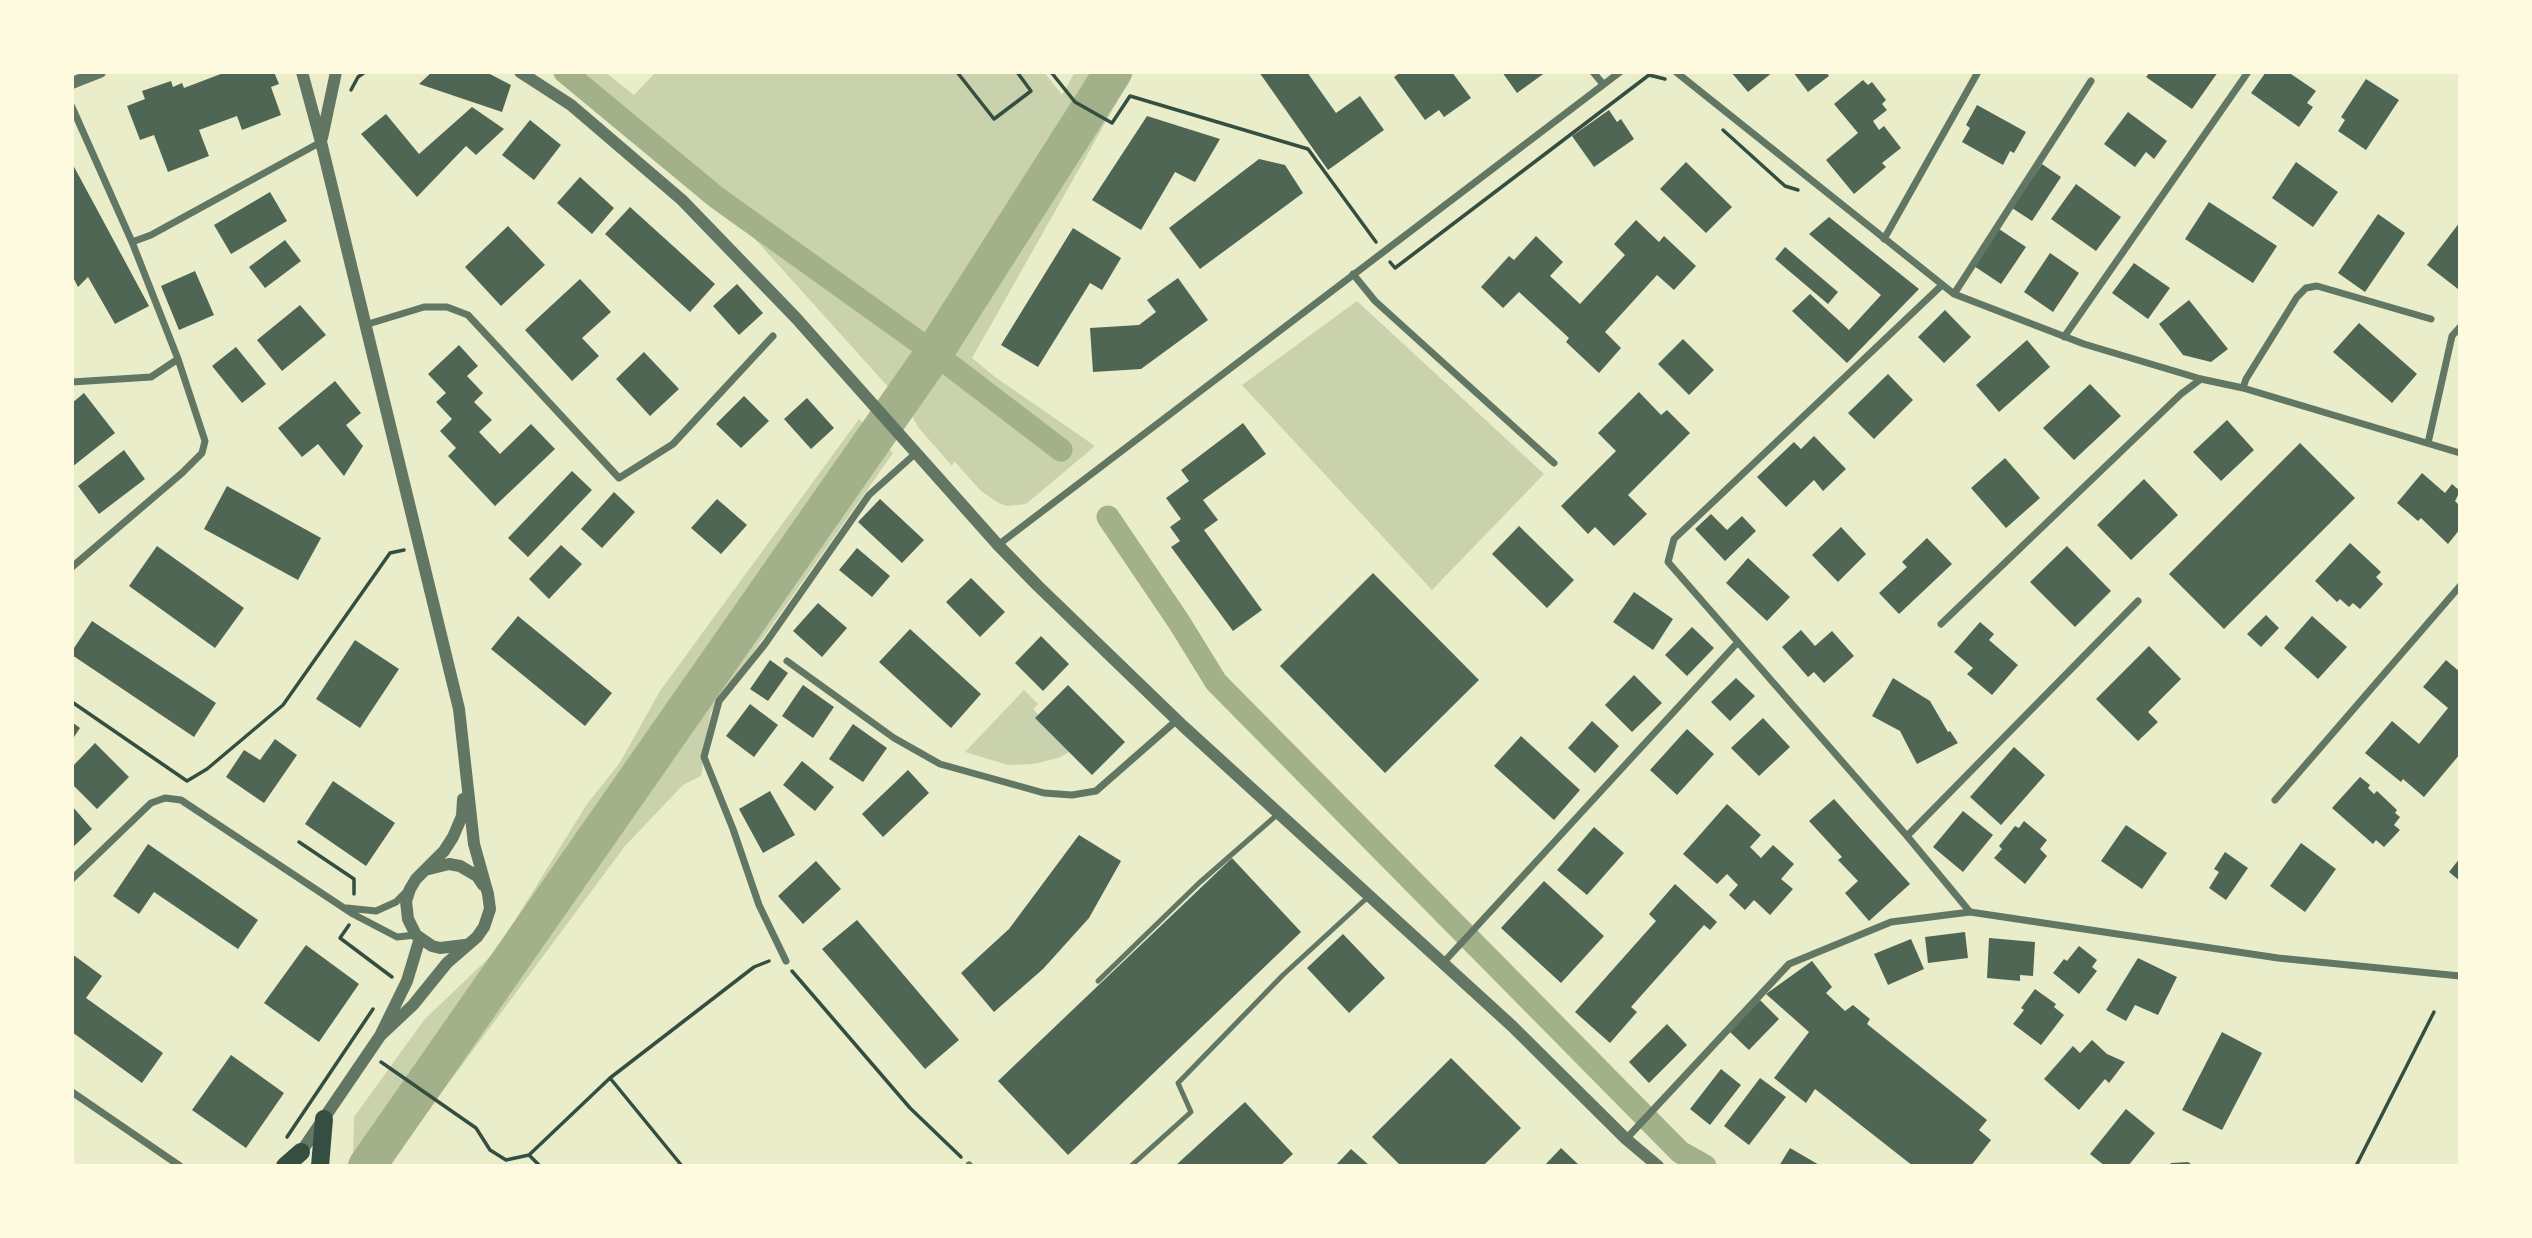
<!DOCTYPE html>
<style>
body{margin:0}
#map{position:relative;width:2532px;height:1238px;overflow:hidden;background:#e9edc9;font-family:Roboto,sans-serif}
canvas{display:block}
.frame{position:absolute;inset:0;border:74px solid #fefae0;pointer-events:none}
</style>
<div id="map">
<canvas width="2532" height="1238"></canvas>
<div class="frame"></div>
</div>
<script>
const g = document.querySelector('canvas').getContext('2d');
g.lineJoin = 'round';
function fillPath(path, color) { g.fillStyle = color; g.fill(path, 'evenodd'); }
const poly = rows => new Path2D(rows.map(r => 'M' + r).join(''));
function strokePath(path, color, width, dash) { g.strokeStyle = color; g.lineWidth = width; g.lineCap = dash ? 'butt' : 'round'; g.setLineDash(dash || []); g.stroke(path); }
fillPath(poly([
 [556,72,605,72,634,95,656,72,1044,72,1062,95,1075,72,1134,72,972,358,995,377,1095,446,1026,504,1006,506,997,502,981,491,954,461,952,466,918,427,908,409,755,239],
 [1357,301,1544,474,1432,590,1242,385],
 [859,419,893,453,711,712,701,776,683,785,625,846,387,1166,348,1166,353,1158,354,1117,424,1020,496,951,587,804,619,764,660,691],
 [1024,690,1038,704,1033,709,1073,750,1058,758,1034,764,1008,765,965,752]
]), '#cad2ad');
strokePath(poly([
 [565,72,716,197,934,353,1061,450],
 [1108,517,1179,622,1216,682,1680,1152,1705,1166]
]), '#a3b18a', 23);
strokePath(poly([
 [367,1166,934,353,1113,72]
]), '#a3b18a', 38);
fillPath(poly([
 [226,72,274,72,279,84,271,87,281,115,242,130,237,116,199,130,209,156,168,172,154,135,140,140,127,106,145,99,142,91,171,81,173,87,182,83,184,88],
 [432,72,486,72,511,85,502,112,419,84],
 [1259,72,1307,72,1336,113,1360,96,1384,130,1328,170],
 [1401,72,1452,72,1471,98,1444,117,1439,110,1425,120,1394,77],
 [1502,72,1546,72,1517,93],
 [1731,72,1773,72,1748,92],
 [1793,72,1826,72,1829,76,1808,92],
 [2150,72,2218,72,2192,109,2146,77],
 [2266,72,2288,72,2316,91,2307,103,2313,107,2299,127,2251,93],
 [2366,79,2399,100,2366,150,2338,131,2345,120,2341,117],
 [1863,80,1868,85,1872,82,1886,100,1882,104,1887,110,1873,121,1879,130,1884,126,1901,148,1882,163,1886,167,1854,194,1826,160,1858,133,1834,104],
 [1977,105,2026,132,2014,153,2010,151,2003,165,1962,142,1970,128,1966,125],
 [472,107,504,129,476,155,466,146,417,197,361,134,386,114,419,154],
 [1609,110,1617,122,1621,119,1634,139,1594,167,1572,136],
 [2128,112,2167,141,2154,159,2146,152,2135,167,2104,144],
 [1147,116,1220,139,1195,182,1175,172,1141,230,1092,200],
 [530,120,561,145,534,180,502,155],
 [1259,159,1285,165,1303,193,1200,269,1169,228],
 [1686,162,1732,207,1706,233,1660,189],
 [2296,162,2338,192,2313,227,2272,198],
 [72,163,149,306,115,324,88,277,78,287,72,275],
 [2042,164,2061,177,2032,221,2012,208],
 [580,177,614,208,592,234,557,203],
 [2076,184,2121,217,2096,251,2051,219],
 [270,192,287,221,231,254,214,225],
 [2209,202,2277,246,2253,283,2185,239],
 [630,207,715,284,690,312,605,234],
 [2378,214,2405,233,2365,292,2338,273],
 [1829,217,1919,289,1847,363,1792,311,1810,294,1849,330,1881,295,1809,234],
 [1636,220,1659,242,1664,236,1696,266,1674,290,1657,275,1605,332,1621,348,1599,373,1566,342,1569,338,1519,292,1503,308,1481,287,1509,256,1514,260,1536,236,1563,262,1550,276,1580,304,1625,255,1614,244],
 [2460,222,2460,286,2458,289,2427,265],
 [508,226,545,265,501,306,465,267],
 [1073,228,1121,258,1102,290,1090,283,1038,367,1001,345],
 [1999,229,2026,247,2001,284,1974,266],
 [285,240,301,261,265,288,249,267],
 [1785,247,1838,292,1828,304,1775,259],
 [2050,253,2079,273,2053,312,2024,292],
 [2134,263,2170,288,2148,319,2112,293],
 [195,271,214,315,179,330,161,286],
 [1178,278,1208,320,1141,369,1093,372,1090,328,1139,325,1156,312,1147,300],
 [580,279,611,312,582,338,599,356,572,381,525,330],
 [737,284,763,313,739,335,713,306],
 [2189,300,2228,349,2211,362,2183,355,2159,324],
 [300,305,326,335,282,371,257,340],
 [1945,310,1971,337,1944,363,1918,337],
 [2359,323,2417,374,2392,403,2333,352],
 [1683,339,1714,370,1689,395,1658,364],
 [2027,340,2050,367,1999,412,1976,385],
 [459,345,478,366,467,376,483,393,474,402,492,420,479,432,500,454,531,424,555,449,495,506,448,456,456,448,440,431,452,419,436,402,446,393,428,374],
 [236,347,266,384,242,403,212,366],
 [644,352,679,389,650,416,616,379],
 [1888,374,1913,400,1874,439,1848,413],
 [335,381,361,413,346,425,363,446,344,476,318,444,302,457,278,428],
 [2090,384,2121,416,2074,460,2043,428],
 [1639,392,1661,415,1667,410,1690,433,1628,495,1647,514,1614,546,1595,527,1588,534,1561,506,1616,451,1598,433],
 [84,393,115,433,72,467,72,403],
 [744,396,769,421,741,448,716,424],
 [807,398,834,428,811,449,784,419],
 [2227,420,2254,450,2221,481,2193,452],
 [1243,423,1266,454,1203,500,1218,520,1204,530,1262,610,1233,631,1171,547,1180,541,1170,527,1181,519,1166,498,1189,481,1181,470],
 [1814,436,1846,469,1823,491,1814,480,1786,507,1757,477,1794,442,1801,449],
 [2300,443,2355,498,2224,629,2169,574],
 [124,450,145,479,99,514,78,486],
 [2005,458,2040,498,2006,528,1971,488],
 [572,471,592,490,528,557,508,538],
 [2422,473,2445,493,2452,484,2460,491,2455,501,2460,506,2460,529,2448,544,2421,518,2418,521,2397,503],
 [2144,479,2178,515,2131,560,2097,525],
 [227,486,321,538,298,580,204,529],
 [614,492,635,512,602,548,581,529],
 [717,499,747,525,721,554,691,528],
 [880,499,924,540,902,563,858,522],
 [1711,514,1727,530,1742,516,1756,531,1725,561,1695,529],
 [1519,526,1574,580,1547,608,1492,554],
 [1841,527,1866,554,1838,582,1812,555],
 [1927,538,1952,564,1899,614,1879,593,1907,567,1902,562],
 [2350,543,2381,572,2376,577,2383,584,2360,609,2353,603,2349,607,2340,599,2337,602,2315,581],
 [561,545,582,564,549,599,529,579],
 [157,546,244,608,215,648,129,586],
 [2067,546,2111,591,2075,627,2030,582],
 [857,548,890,576,872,597,839,570],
 [1748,558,1790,597,1767,621,1726,583],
 [1373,573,1479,680,1385,773,1280,666],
 [971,578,1005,612,980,637,946,602],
 [1634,592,1673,619,1653,650,1613,622],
 [818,603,847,628,822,657,793,631],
 [2266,615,2279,628,2261,647,2247,634],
 [518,616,612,693,585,726,491,649],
 [2312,616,2347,647,2318,679,2284,648],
 [92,621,216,703,194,737,72,655,72,651],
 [1980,622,1994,634,1989,640,2018,665,1992,695,1967,674,1973,668,1954,652],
 [1692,627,1714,648,1687,676,1665,655],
 [910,629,981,694,951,728,879,662],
 [1801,630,1815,646,1832,631,1854,656,1824,683,1814,672,1808,677,1782,647],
 [1041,636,1069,664,1043,691,1015,663],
 [355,640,399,669,360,728,316,699],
 [2149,646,2181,679,2148,712,2158,722,2138,741,2096,699],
 [770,660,788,673,768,701,750,689],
 [2446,660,2460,672,2460,754,2424,797,2403,779,2401,782,2365,753,2392,721,2419,744,2448,708,2423,687],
 [1634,675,1662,703,1632,732,1605,705],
 [1736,678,1755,696,1730,721,1711,702],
 [1893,678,1930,701,1948,732,1950,731,1958,743,1917,764,1900,731,1872,716],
 [803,685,834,707,813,738,782,716],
 [1068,685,1125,742,1092,775,1035,718],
 [750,704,778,725,754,757,726,736],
 [1763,718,1790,747,1759,776,1731,748],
 [1592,721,1619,746,1595,773,1568,748],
 [72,722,80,728,72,740],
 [853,724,887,748,863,782,829,759],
 [1687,729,1714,754,1677,795,1650,770],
 [1521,736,1580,790,1554,820,1494,766],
 [275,739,297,755,264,803,226,777,244,750,260,760],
 [95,743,129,777,97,809,72,784,72,767],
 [2014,747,2045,775,2001,825,1970,797],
 [802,761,834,787,815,811,783,785],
 [908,770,929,793,883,837,862,814],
 [2360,777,2370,785,2368,788,2374,794,2377,791,2397,810,2395,813,2400,817,2394,825,2400,830,2384,847,2376,840,2373,844,2332,808],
 [333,781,395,823,366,866,305,824],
 [770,791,795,835,763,853,739,809],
 [1834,799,1910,884,1869,921,1845,893,1858,881,1838,860,1842,857,1809,821],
 [1727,804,1761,835,1750,847,1761,858,1773,845,1794,864,1781,879,1793,889,1770,915,1754,900,1745,910,1729,895,1738,885,1727,874,1717,884,1683,854],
 [72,806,92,829,72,848],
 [1963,811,1993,835,1963,872,1933,847],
 [2024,821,2047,840,2040,849,2047,856,2025,884,1994,858,2002,849,1999,846,2015,826,2019,828],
 [2126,825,2167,853,2142,889,2101,861],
 [1594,827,1624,853,1587,895,1557,870],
 [1079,835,1121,861,1089,918,1043,969,994,1012,961,973,1009,929],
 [2301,843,2336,869,2305,912,2270,886],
 [148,844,258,920,238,949,154,892,139,914,113,896],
 [2225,852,2248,868,2226,900,2209,888,2219,872,2214,869],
 [1232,858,1301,932,1068,1155,998,1081],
 [2460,858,2460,881,2449,872],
 [816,861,841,889,803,924,778,896],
 [1544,881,1604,936,1561,983,1501,928],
 [1675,884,1717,922,1710,930,1704,925,1631,1007,1637,1012,1610,1043,1575,1012,1656,921,1649,914],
 [857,920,959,1040,925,1069,822,949],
 [1965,932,1968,958,1928,963,1925,937],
 [1343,934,1385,978,1349,1013,1307,968],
 [1989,938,2035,942,2033,976,2020,975,2020,981,1987,978],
 [1911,939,1924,969,1888,985,1874,954],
 [306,945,359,984,319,1042,264,1003],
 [2079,946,2097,960,2092,967,2097,971,2079,994,2053,973,2064,959,2067,961],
 [72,954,102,976,86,998,163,1053,142,1083,72,1032],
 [2138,958,2177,977,2158,1015,2135,1005,2126,1021,2106,1010],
 [1812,961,1832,987,1826,993,1845,1011,1853,1005,1870,1019,1867,1024,1987,1120,1979,1130,1991,1140,1971,1166,1913,1166,1815,1089,1806,1103,1774,1078,1809,1032,1766,994],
 [2035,989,2056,1004,2054,1007,2064,1015,2041,1045,2013,1024,2024,1010,2021,1008],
 [1760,1000,1779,1019,1749,1050,1730,1032],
 [1667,1024,1687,1045,1649,1083,1629,1062],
 [2222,1032,2262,1053,2222,1130,2182,1110],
 [2092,1040,2107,1054,2125,1062,2109,1083,2105,1079,2079,1110,2044,1079,2073,1046,2080,1053],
 [231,1055,284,1093,246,1148,192,1110],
 [1451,1058,1521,1128,1483,1166,1401,1166,1372,1137],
 [1721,1069,1741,1085,1710,1125,1690,1109],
 [1760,1078,1786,1097,1749,1145,1724,1126],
 [1245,1102,1293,1154,1280,1166,1175,1166],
 [2126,1109,2155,1133,2128,1166,2105,1166,2090,1154],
 [1561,1148,1580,1166,1544,1166],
 [1790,1148,1821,1166,1779,1166],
 [1351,1149,1370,1166,1335,1166],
 [2188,1162,2194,1166,2169,1166,2171,1163]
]), '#4f6655');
strokePath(poly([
 [957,72,994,119,1031,91,1017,72],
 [1051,72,1075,102,1112,123,1130,96,1308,149,1376,242],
 [351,90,358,77,365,72],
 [1723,130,1785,186,1798,190],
 [1390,262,1395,268,1649,75,1665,79],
 [72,702,187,781,207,769,283,705,390,553,404,550],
 [299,842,354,879,354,894],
 [349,925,340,938,392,977],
 [792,971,910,1108,961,1157],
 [381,1062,476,1128,490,1150,506,1160,529,1155],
 [287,1137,373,1009],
 [540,1166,529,1155,610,1078],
 [682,1166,610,1078,754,967,769,961],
 [2356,1166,2434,1012]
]), '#344e41', 3.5);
strokePath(poly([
 [1098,981,1199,883,1278,814],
 [1131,1166,1191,1112,1178,1083,1283,975,1368,897]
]), '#617663', 5);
strokePath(poly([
 [1593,72,1603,84],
 [1676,72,1954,294,2084,344,2201,379,2243,388,2460,453],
 [72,107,132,242,178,359,205,441,202,453,182,473,72,567],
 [1884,239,1978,72],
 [132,242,151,235,321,142],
 [1353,274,1375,301,1554,463],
 [1941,286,1674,539,1668,562,1907,836,1970,912],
 [1954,294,2091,81],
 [365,325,424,307,447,307,468,315,619,478,673,444,773,336],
 [2064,337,2248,72],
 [72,382,151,377,178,359],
 [2243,388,2246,379,2297,297,2306,288,2317,286,2431,319],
 [2428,443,2452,336,2460,327],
 [998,545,1620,72],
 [1941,624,2181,394,2201,379],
 [787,661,894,738,940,764,1044,793,1072,795,1096,791,1177,720],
 [2275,800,2460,586],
 [1907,836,2138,601],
 [72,879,151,803,165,798,181,800,353,914,397,937,416,935],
 [347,908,376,911,396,902,406,892],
 [786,961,759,905,733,829,704,757,719,701,765,644,869,495,916,453],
 [1443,963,1738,642],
 [72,1092,180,1166],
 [1626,1139,1789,964,1891,922,1970,912,2278,958,2460,976],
 [969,1165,970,1166]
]), '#617663', 7);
strokePath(poly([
 [302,72,321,142,459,709,474,844,488,894,490,909,484,927,477,937,447,963,413,1005,380,1036],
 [520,72,571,105,682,200,796,318,998,545,1038,586,1183,726,1512,1026,1626,1139,1658,1166],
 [72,83,100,72],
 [322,138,336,72],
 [463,799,462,816,453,837,444,851,416,879,410,889,406,901,408,919,416,935,432,946,440,948,465,945],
 [429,869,449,864,460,866,477,876,483,885],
 [301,1152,380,1036,407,981,420,938]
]), '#617663', 12);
strokePath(poly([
 [285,1166,301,1152],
 [320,1166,324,1119]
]), '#344e41', 18);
</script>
